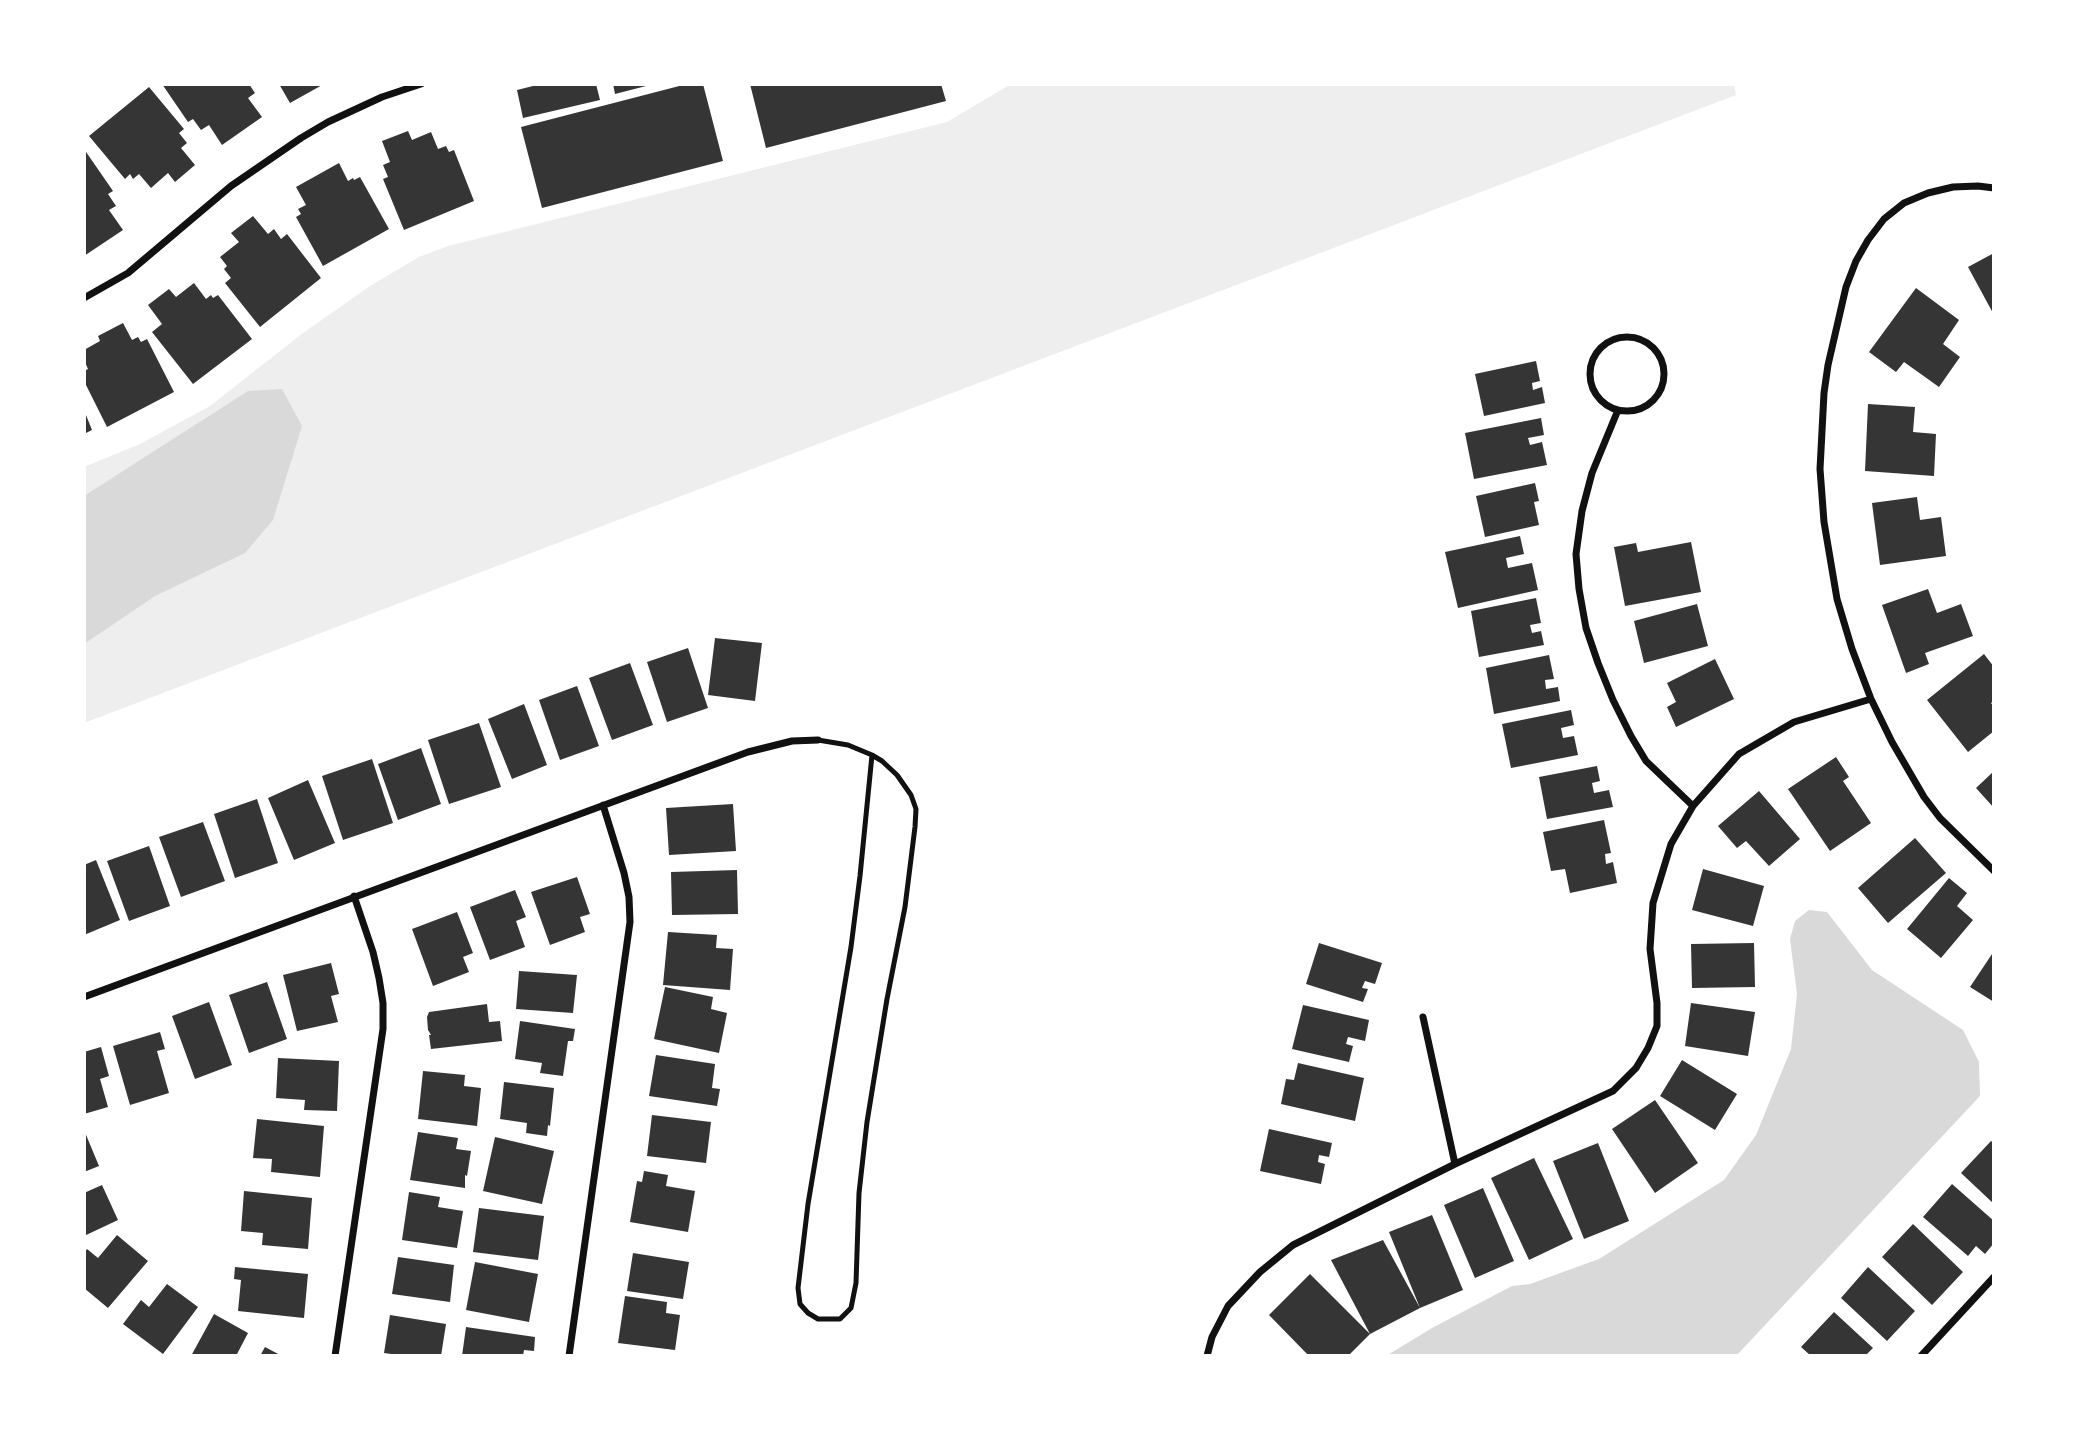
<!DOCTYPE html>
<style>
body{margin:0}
#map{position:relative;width:2078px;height:1440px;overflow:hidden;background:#fff;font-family:"Crimson Pro",serif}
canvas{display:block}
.frame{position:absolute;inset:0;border:86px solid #fff;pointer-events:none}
</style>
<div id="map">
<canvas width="2078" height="1440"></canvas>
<div class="frame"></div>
</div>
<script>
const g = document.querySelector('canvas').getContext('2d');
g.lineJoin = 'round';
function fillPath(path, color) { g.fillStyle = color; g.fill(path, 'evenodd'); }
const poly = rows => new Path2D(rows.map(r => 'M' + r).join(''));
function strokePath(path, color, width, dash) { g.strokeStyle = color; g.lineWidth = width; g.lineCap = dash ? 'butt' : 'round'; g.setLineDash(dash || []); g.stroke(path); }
fillPath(poly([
 [1011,84,1734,84,1736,95,84,723,84,467,140,444,210,406,303,333,370,286,419,257,448,246,947,122]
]), '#eee');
fillPath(poly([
 [282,389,302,426,273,520,245,553,155,596,84,644,84,496,248,391],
 [1809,910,1827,912,1872,970,1963,1030,1979,1062,1980,1096,1736,1356,1386,1356,1432,1328,1512,1286,1530,1284,1599,1259,1724,1180,1756,1135,1791,1049,1797,994,1790,939,1795,921]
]), '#d9d9d9');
fillPath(poly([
 [162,84,249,84,255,93,248,98,262,117,222,145,209,125,201,130,193,119,188,122],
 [279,84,324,84,290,103],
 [541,84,596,84,600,100,523,118,517,90],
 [613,84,650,84,650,85,615,94],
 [687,84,703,84,723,161,542,208,521,127],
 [750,84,941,84,946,101,766,148],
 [149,87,184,129,179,133,187,143,181,148,195,165,175,182,168,173,151,188,139,174,133,179,130,174,125,179,89,136],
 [408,131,412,140,431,132,438,149,446,146,449,152,454,150,474,201,404,230,383,179,388,177,383,165,390,162,382,141],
 [84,149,113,191,108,194,116,206,109,210,123,230,84,256],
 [339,163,348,181,353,178,354,180,360,177,389,229,323,266,296,217,301,214,298,209,306,205,296,187],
 [253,216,268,234,274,229,281,239,287,234,321,278,260,327,225,283,231,278,224,269,227,266,220,257,239,242,231,233],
 [1994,253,1994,315,1968,267],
 [194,283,206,299,211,295,213,298,218,295,252,339,193,384,152,332,162,324,148,305,169,289,176,297],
 [1916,288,1959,320,1943,344,1960,357,1939,387,1904,362,1896,372,1869,352],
 [123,323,132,340,138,337,141,342,147,339,174,392,107,427,84,381,84,371,88,369,84,360,84,350,100,341,98,336],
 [1536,361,1540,381,1532,383,1533,390,1542,387,1545,403,1484,416,1475,374],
 [1868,404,1915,407,1913,432,1936,434,1934,476,1865,471],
 [84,410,92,430,84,434],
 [1541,418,1544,435,1528,438,1530,445,1542,442,1547,465,1474,479,1465,433],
 [1535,483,1539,501,1534,502,1539,525,1485,537,1476,496],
 [1917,497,1920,520,1941,517,1946,556,1880,565,1872,503],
 [1520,536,1524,554,1506,558,1508,568,1532,563,1538,590,1458,608,1445,552],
 [1691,542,1701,592,1625,606,1614,547,1636,543,1638,552],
 [1928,589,1937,613,1961,604,1973,636,1925,653,1929,664,1906,673,1882,605],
 [1536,598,1541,623,1530,625,1532,633,1541,631,1544,645,1479,657,1471,611],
 [1697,604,1708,646,1644,663,1634,621],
 [715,638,762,643,755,701,708,695],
 [688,648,708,708,667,722,647,662],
 [1984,654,1994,667,1994,701,1991,703,1994,707,1994,731,1968,752,1927,700],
 [1549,655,1554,679,1545,680,1546,689,1558,687,1560,701,1494,714,1486,668],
 [1715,659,1734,699,1676,727,1667,707,1676,702,1667,683],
 [630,663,653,725,612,740,589,678],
 [577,686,599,746,560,760,539,700],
 [524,704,547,765,512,779,488,719],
 [1571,710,1574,725,1561,728,1563,738,1574,736,1578,755,1511,768,1502,724],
 [479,723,501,787,449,804,428,740],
 [421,748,441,804,398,820,378,764],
 [1836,757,1849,777,1843,781,1871,823,1830,851,1788,789],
 [372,759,393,823,343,840,322,776],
 [1597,766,1600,781,1592,783,1594,793,1609,790,1613,807,1547,819,1539,777],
 [1994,771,1994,808,1976,788],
 [308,780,335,843,294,860,268,798],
 [1759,791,1800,839,1769,866,1746,841,1737,848,1718,826],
 [257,799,278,863,235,878,214,814],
 [733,804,736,851,669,855,666,808],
 [1604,820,1611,853,1605,854,1606,864,1613,862,1617,883,1570,893,1565,869,1551,871,1543,832],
 [203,822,225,881,181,897,159,837],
 [1915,838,1946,873,1888,923,1858,888],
 [149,846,170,906,129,921,107,861],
 [96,860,120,920,84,935,84,865],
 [1703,869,1764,886,1753,926,1692,910],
 [737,870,738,914,672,915,671,872],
 [577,877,590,914,580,917,585,932,550,945,531,892],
 [1949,878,1967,893,1957,906,1973,920,1941,958,1907,929],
 [515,890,526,917,516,921,525,947,490,960,470,907],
 [457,912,473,953,463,957,469,972,433,986,412,929],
 [668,932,717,935,716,948,733,949,730,990,663,985],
 [1319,943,1382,963,1375,984,1365,981,1362,988,1368,989,1363,1002,1306,984],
 [1754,943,1755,987,1692,988,1691,944],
 [1994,951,1994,1002,1970,987],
 [331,963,339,994,331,996,338,1022,297,1031,283,975],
 [519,971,577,975,573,1013,516,1009],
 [267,982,287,1039,249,1053,229,995],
 [665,987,713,997,711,1009,727,1013,719,1053,654,1039],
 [209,1002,232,1065,195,1079,172,1016],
 [1691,1003,1755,1012,1748,1056,1685,1046],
 [487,1004,489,1022,500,1021,502,1041,431,1049,429,1035,431,1035,428,1030,427,1017,429,1012],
 [1303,1005,1369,1020,1365,1041,1348,1037,1346,1044,1353,1046,1349,1062,1292,1049],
 [520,1021,575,1029,573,1041,568,1041,563,1076,540,1073,542,1063,515,1059],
 [160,1032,165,1049,157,1051,169,1093,130,1105,113,1046],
 [101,1047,109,1076,100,1079,108,1107,84,1114,84,1052],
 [656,1055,715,1064,712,1088,720,1089,717,1106,649,1096],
 [278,1058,339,1061,337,1111,304,1110,305,1100,276,1098],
 [1682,1060,1737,1094,1715,1130,1660,1096],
 [1298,1063,1364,1078,1355,1121,1281,1104,1286,1079,1294,1080],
 [423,1071,465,1075,464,1086,481,1088,477,1126,418,1119],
 [504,1082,554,1088,550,1126,548,1125,547,1136,526,1133,527,1123,500,1119],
 [1655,1100,1698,1163,1655,1193,1612,1129],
 [652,1115,711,1122,706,1163,647,1156],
 [257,1119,324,1126,320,1177,271,1172,272,1159,253,1158],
 [1269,1129,1332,1143,1329,1157,1319,1155,1318,1162,1325,1164,1321,1184,1260,1171],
 [84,1130,99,1166,84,1172],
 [418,1132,458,1138,456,1149,471,1151,467,1176,465,1175,465,1188,410,1180],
 [495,1137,554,1151,542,1204,483,1191],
 [1991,1141,1994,1143,1994,1204,1961,1173],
 [1598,1143,1629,1221,1584,1239,1553,1161],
 [1534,1158,1573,1239,1529,1260,1491,1178],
 [644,1171,668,1175,666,1186,695,1191,688,1232,630,1222,637,1181,642,1182],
 [1952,1184,1994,1221,1994,1243,1985,1254,1976,1246,1968,1256,1923,1217],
 [102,1185,118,1220,84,1236,84,1193],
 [1483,1188,1514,1261,1475,1278,1444,1205],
 [244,1191,312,1198,308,1249,262,1245,263,1233,241,1231],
 [409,1192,440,1197,438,1207,463,1211,457,1248,402,1240],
 [479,1208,544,1216,538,1260,473,1252],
 [1432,1215,1463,1290,1420,1308,1389,1232],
 [1913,1224,1963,1272,1932,1305,1882,1257],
 [117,1235,148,1261,108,1308,84,1288,84,1253,87,1249,98,1258],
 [1383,1240,1420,1308,1370,1334,1331,1260],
 [633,1253,689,1262,683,1299,627,1291],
 [398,1257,454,1265,450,1302,392,1294],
 [475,1262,538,1274,529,1322,466,1310],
 [235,1267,308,1274,304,1318,238,1311,241,1280,234,1279],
 [1868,1267,1915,1311,1887,1341,1841,1298],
 [1310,1274,1370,1334,1348,1356,1309,1356,1269,1315],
 [167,1284,198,1307,163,1354,123,1324,141,1300,149,1307],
 [625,1296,667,1302,666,1313,680,1315,675,1350,618,1343],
 [1834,1312,1873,1348,1865,1356,1811,1356,1801,1347],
 [214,1314,248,1333,236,1356,191,1356],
 [390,1315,446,1324,441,1356,406,1356,384,1353],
 [466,1327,535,1337,534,1351,524,1350,523,1356,462,1356],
 [265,1347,282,1356,260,1356]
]), '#353535');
strokePath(poly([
 [818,740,848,745,872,755,882,761,897,775,911,795,916,809,915,827,905,907,887,999,867,1122,859,1193,856,1283,851,1308,840,1319,818,1319,808,1313,800,1304,798,1288,808,1204,851,947,860,876,872,755]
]), '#111', 5);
strokePath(poly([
 [1994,188,1978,186,1953,187,1928,193,1904,203,1884,219,1868,240,1856,261,1846,287,1828,365,1824,393,1820,469,1824,522,1837,599,1852,649,1871,699,1892,742,1924,797,1940,818,1994,871],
 [84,298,128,273,231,186,301,138,328,122,382,97,421,84],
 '1590 374a37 37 0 1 1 74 0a37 37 0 1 1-74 0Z',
 [1618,410,1592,473,1582,511,1576,554,1579,589,1586,628,1598,663,1613,700,1631,736,1646,761,1693,806],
 [84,997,748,752,792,741,818,740],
 [1423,1017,1455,1164],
 [335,1356,383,1029,383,1003,379,978,373,952,354,896],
 [569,1356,630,922,629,897,624,873,603,805],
 [1207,1356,1212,1337,1228,1306,1260,1272,1293,1245,1455,1164,1613,1091,1636,1068,1648,1048,1657,1026,1657,1003,1650,949,1653,903,1671,844,1693,806,1739,754,1794,722,1871,699],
 [1921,1356,1994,1277]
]), '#111', 7);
</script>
